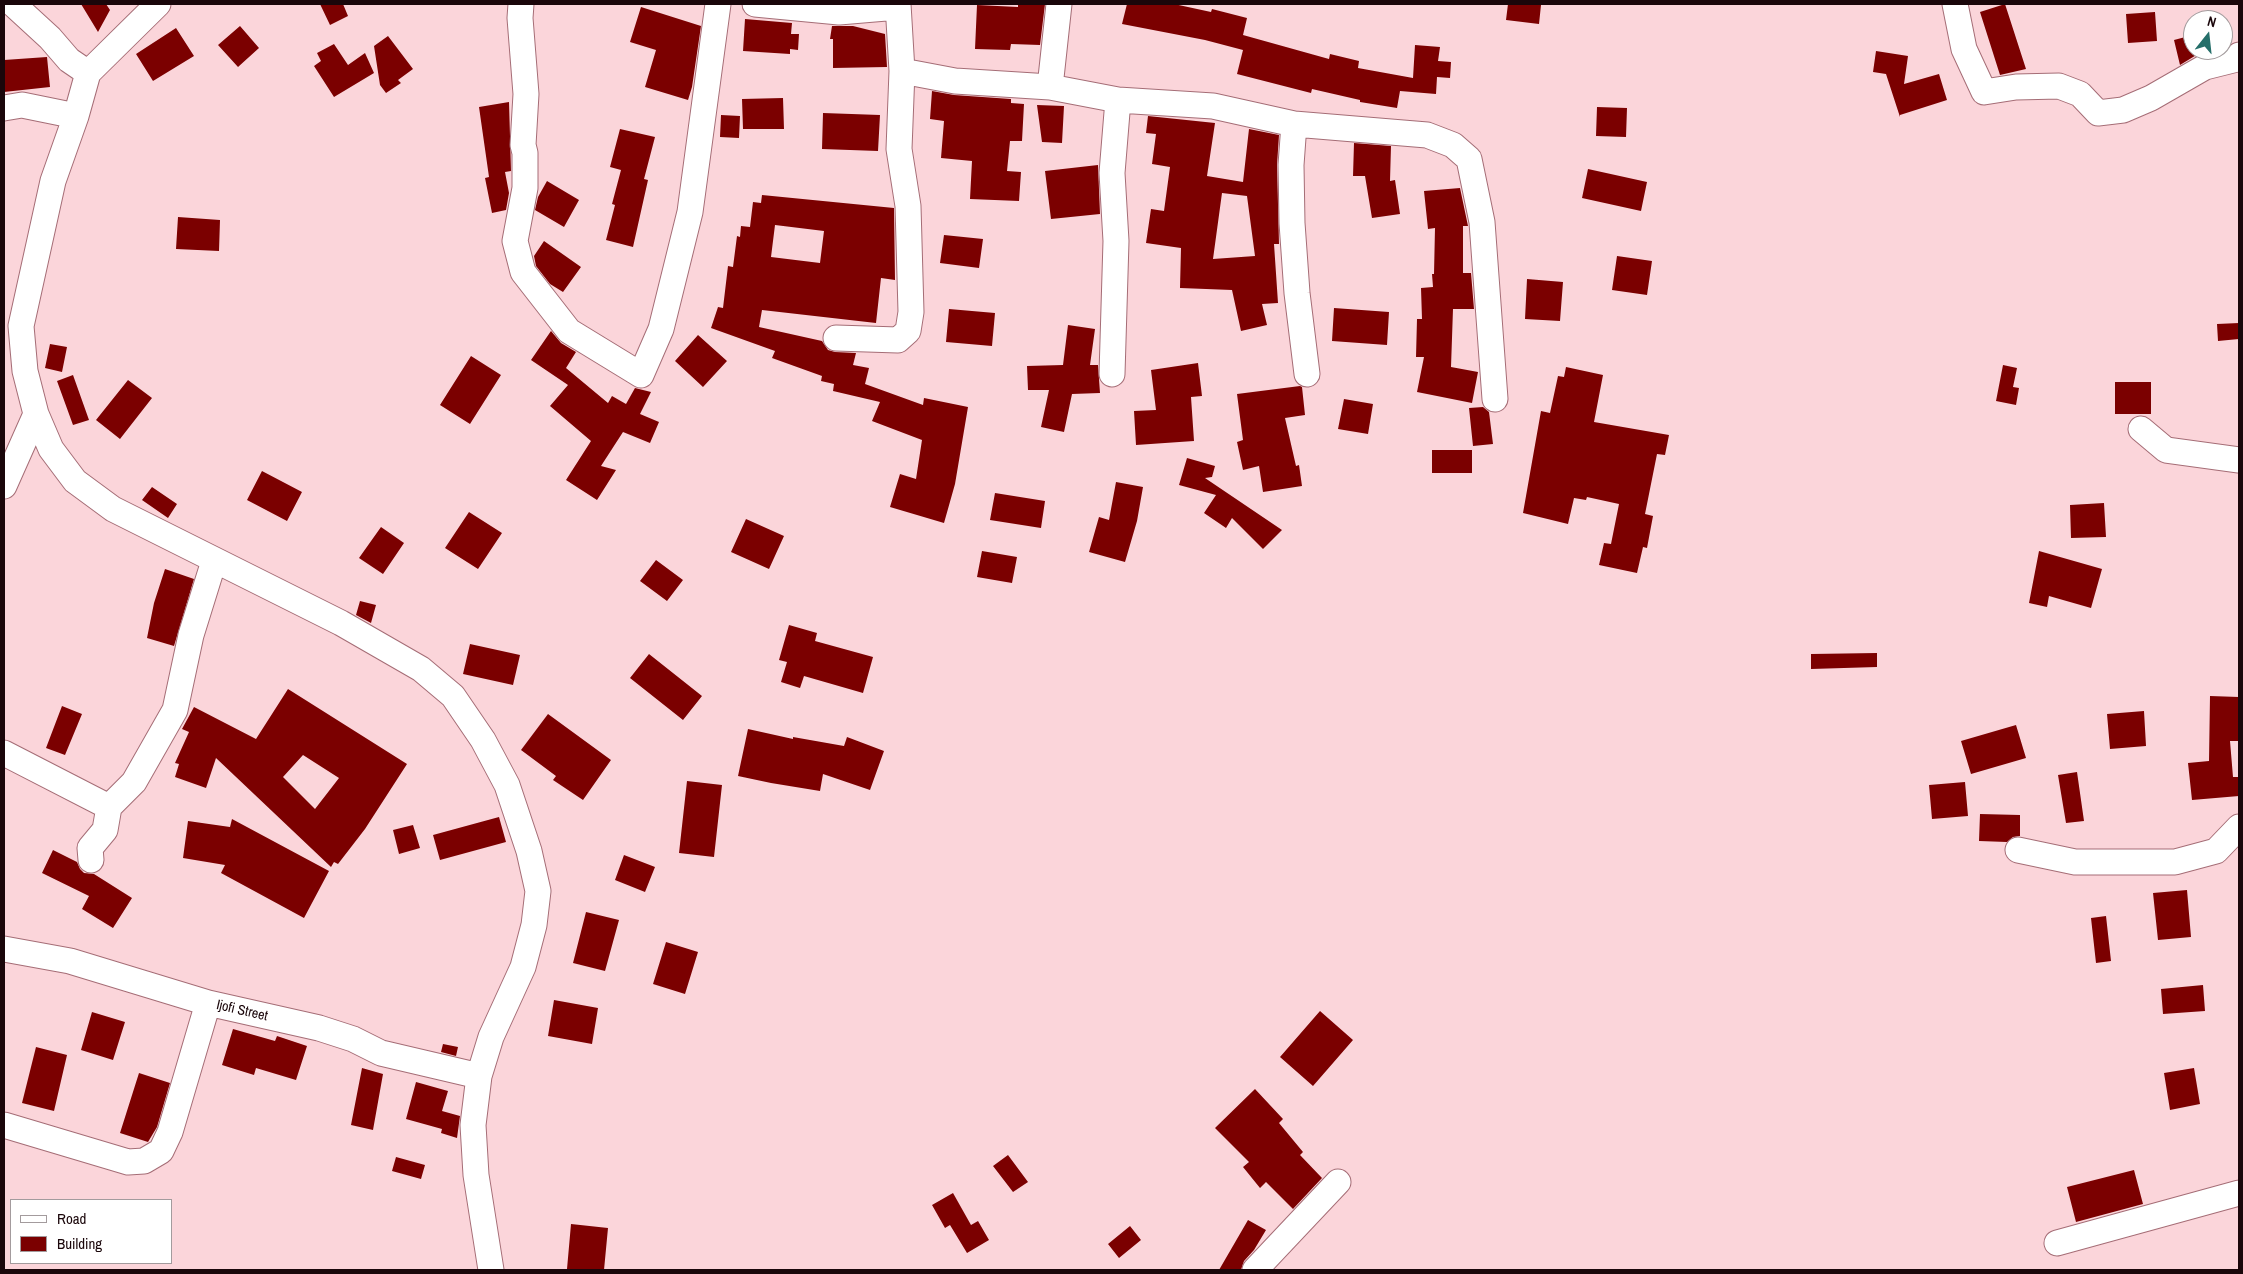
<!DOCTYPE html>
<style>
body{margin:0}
#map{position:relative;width:2243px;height:1274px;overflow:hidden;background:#fbd5da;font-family:"Archivo Narrow",sans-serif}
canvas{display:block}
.frame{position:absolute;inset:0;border:5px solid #1a060a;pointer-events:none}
.legend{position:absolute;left:10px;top:1199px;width:162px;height:65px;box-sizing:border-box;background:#fff;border:1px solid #a39b9d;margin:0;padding:6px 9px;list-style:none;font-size:15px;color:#1a060a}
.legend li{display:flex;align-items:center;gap:10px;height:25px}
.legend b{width:25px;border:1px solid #a39b9d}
.north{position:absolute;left:2183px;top:10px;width:50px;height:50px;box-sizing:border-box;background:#fff;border:1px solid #a39b9d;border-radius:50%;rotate:16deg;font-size:14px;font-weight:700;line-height:20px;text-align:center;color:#1a060a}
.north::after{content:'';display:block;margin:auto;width:18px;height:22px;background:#256f6a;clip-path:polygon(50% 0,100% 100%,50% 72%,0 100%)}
</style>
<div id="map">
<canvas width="2243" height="1274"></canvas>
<div class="frame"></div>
<ul class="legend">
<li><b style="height:6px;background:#fff"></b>Road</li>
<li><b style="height:14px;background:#7b0000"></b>Building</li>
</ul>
<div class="north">N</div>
</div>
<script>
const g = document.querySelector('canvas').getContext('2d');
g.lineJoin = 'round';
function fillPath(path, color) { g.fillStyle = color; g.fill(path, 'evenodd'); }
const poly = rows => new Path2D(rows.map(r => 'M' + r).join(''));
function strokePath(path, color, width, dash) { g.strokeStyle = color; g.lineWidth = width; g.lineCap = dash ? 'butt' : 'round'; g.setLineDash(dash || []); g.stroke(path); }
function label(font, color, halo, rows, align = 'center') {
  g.font = font + ' "Archivo Narrow",sans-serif'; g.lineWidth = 5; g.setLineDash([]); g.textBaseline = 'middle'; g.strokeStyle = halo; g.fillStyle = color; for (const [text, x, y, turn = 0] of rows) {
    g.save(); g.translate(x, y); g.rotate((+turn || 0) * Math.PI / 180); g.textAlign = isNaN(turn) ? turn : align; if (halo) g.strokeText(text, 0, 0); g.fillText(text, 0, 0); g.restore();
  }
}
fillPath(poly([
 [81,4,106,4,110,10,98,32],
 [320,4,343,4,348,16,330,25],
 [1018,4,1045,4,1040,45,1011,44,1010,50,975,49,977,5,1018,7],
 [1127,4,1174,4,1211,12,1212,9,1247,18,1243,35,1329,59,1330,54,1359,61,1358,68,1413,78,1415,45,1440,47,1438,61,1451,62,1450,78,1437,77,1436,94,1400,91,1397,108,1360,102,1360,100,1312,89,1311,93,1237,74,1243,50,1205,40,1122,24],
 [1508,4,1541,5,1539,24,1506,20],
 [2005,4,2026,69,2000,75,1980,12],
 [641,7,701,26,692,87,688,100,645,87,656,50,630,42],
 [2155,12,2157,41,2128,43,2126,14],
 [745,19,792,23,791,34,799,34,798,50,790,49,790,54,743,51],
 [240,26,259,48,238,67,218,45],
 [832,26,853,26,885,34,887,67,833,68,833,39,830,39],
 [176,28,194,56,153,81,136,54],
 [2193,35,2193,50,2214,50,2198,54,2180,65,2174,40],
 [388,36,413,69,398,80,401,83,386,93,380,85,374,46],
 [334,44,348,65,365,53,374,73,334,97,314,66,321,61,317,53],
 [1876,51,1908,56,1904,84,1939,74,1947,100,1900,115,1900,117,1886,74,1873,72],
 [47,57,50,87,4,92,4,60],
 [932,91,954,95,1011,99,1011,103,1024,104,1022,141,1010,141,1007,171,1021,172,1019,201,970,199,972,161,941,158,944,121,930,119],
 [783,98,784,129,743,129,742,99],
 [509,102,511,171,505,172,509,193,506,210,492,213,485,178,489,177,479,107],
 [1037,105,1064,106,1062,143,1042,142],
 [1597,107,1627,108,1626,137,1596,136],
 [823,113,880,115,878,151,822,149],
 [721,115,740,116,739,138,720,137],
 [1148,116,1215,123,1207,176,1243,182,1249,129,1279,135,1277,165,1279,244,1274,244,1278,303,1262,304,1267,325,1241,331,1232,290,1180,288,1181,248,1146,243,1151,209,1164,211,1170,167,1152,164,1156,134,1146,133],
 [1222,193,1247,196,1255,256,1213,259],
 [620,129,655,137,644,179,648,180,633,247,606,240,615,205,612,204,621,170,610,167],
 [1354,143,1391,146,1390,181,1395,180,1400,214,1372,218,1365,176,1353,176],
 [1098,165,1100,214,1051,219,1045,171],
 [1588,169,1647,182,1641,211,1582,198],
 [547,181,579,200,564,227,535,210,538,197],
 [1460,188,1468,226,1463,226,1463,273,1471,273,1474,309,1453,309,1451,367,1478,372,1472,403,1417,392,1424,357,1416,357,1417,319,1422,319,1421,288,1433,287,1432,274,1434,274,1435,228,1428,229,1424,191],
 [762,195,894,208,895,280,881,278,876,323,762,310,759,327,822,341,828,350,835,352,856,353,853,365,869,368,865,384,923,405,924,398,968,407,955,484,944,523,890,507,900,474,916,479,922,440,872,421,880,402,833,391,834,384,821,381,822,376,772,358,775,351,711,328,718,307,723,308,728,266,733,267,737,236,740,237,741,226,750,227,753,202,761,203],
 [775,225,824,231,820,263,771,257],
 [178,217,220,220,219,251,176,249],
 [944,235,983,239,979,268,940,263],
 [544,241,581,267,563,292,550,284,536,266,534,256],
 [1617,256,1652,261,1647,295,1612,290],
 [1527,279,1563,282,1560,321,1525,319],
 [1334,308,1389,312,1387,345,1332,341],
 [949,309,995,313,992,346,946,342],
 [2239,323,2239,339,2218,341,2217,324],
 [1068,325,1095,329,1090,365,1098,365,1100,393,1072,394,1064,432,1041,427,1049,390,1028,390,1027,366,1063,365],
 [551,331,561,343,576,352,566,368,608,403,612,396,626,404,635,388,651,392,640,414,659,422,650,443,623,432,601,466,616,470,597,500,566,480,591,441,550,406,568,385,531,360],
 [698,335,727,361,703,387,675,361],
 [50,344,67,347,62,372,45,368],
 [471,356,501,375,470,424,440,405],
 [1198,363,1202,396,1191,397,1194,441,1136,445,1134,411,1156,410,1151,370],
 [2003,365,2017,368,2013,387,2019,388,2016,405,1996,401],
 [1566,367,1603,375,1594,422,1669,435,1665,455,1657,454,1645,514,1653,516,1647,548,1643,547,1637,573,1599,565,1604,543,1611,544,1619,504,1587,497,1586,500,1574,498,1568,524,1523,513,1541,411,1550,413,1558,376,1564,377],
 [73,375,89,420,73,425,57,381],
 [128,380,152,398,120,439,96,420],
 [2115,382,2151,382,2151,414,2115,414],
 [1300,386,1302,387,1305,415,1285,418,1296,466,1299,465,1302,486,1263,492,1259,466,1243,470,1237,442,1243,440,1237,394],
 [1344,399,1373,404,1368,434,1338,429],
 [1483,407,1489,412,1493,444,1473,446,1469,408],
 [1432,450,1472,450,1472,473,1432,473],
 [1187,458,1215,466,1212,477,1205,478,1282,530,1263,549,1232,518,1226,528,1204,513,1216,495,1179,485],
 [262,471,302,492,287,521,247,500],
 [1116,482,1143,487,1137,521,1125,562,1089,552,1099,517,1109,520],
 [152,487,177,504,168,518,142,500],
 [995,493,1045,501,1041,528,990,520],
 [2104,503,2106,537,2071,538,2070,505],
 [469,512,502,533,478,569,445,548],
 [746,519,784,536,769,569,731,552],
 [381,527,404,543,383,574,359,558],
 [982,551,1017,557,1012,583,977,577],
 [2039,551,2102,569,2091,608,2049,596,2047,607,2029,603],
 [656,560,683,580,667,601,640,581],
 [165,569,194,579,174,646,147,638,154,603],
 [360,601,376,605,371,623,356,615],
 [789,625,817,633,815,641,873,657,863,693,804,676,800,688,781,682,787,662,779,660],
 [470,644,520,655,513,685,463,674],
 [1877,653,1877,667,1811,669,1811,654],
 [649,654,702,696,683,720,630,678],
 [288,689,407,764,365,829,338,864,334,862,331,867,216,758,206,788,175,777,179,764,175,763,189,732,182,729,194,707,256,739],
 [303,755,339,778,315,809,283,777],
 [2210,696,2239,697,2239,741,2230,741,2233,777,2238,777,2239,796,2192,800,2188,763,2209,761],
 [62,706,82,714,65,755,46,748],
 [2144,711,2146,746,2110,749,2107,714],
 [548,714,611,760,583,800,553,780,556,776,521,750],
 [2016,725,2026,758,1971,774,1961,741],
 [748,729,793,739,793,737,844,746,847,737,884,751,870,790,823,774,820,791,771,783,738,776],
 [2077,772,2084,821,2066,823,2058,775],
 [687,781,722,785,714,857,679,853],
 [1965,782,1968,816,1932,819,1929,785],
 [1980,814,2020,815,2020,836,2013,837,2007,842,1979,841],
 [499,817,506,842,440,860,433,835],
 [232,819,329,871,304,918,221,873,225,865,183,858,188,821,230,827],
 [413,825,420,848,399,854,393,830],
 [53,850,77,862,80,869,84,873,94,874,132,898,113,928,82,909,89,896,42,873],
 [624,855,655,867,645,892,615,880],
 [2187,890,2191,937,2158,940,2153,893],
 [586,912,619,920,605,971,573,963],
 [2106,916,2111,961,2096,963,2091,918],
 [666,942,698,952,685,994,653,984],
 [2203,985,2205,1011,2163,1014,2161,989],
 [554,1000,598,1008,592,1044,548,1036],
 [1320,1011,1353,1040,1313,1086,1280,1057],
 [92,1012,125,1022,113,1060,81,1050],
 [233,1029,275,1041,277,1036,307,1046,296,1080,256,1068,254,1075,222,1065],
 [443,1044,458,1047,456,1056,441,1052],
 [36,1047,67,1055,54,1111,22,1103],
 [362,1068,383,1074,373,1130,351,1125],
 [2194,1068,2200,1104,2170,1110,2164,1073],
 [139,1073,170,1083,157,1127,148,1142,120,1133],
 [416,1082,448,1091,442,1111,460,1116,457,1138,441,1133,442,1129,406,1119],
 [1255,1089,1283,1119,1279,1123,1303,1152,1300,1155,1322,1178,1293,1209,1266,1182,1260,1188,1243,1167,1249,1162,1215,1128],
 [1008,1155,1028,1182,1013,1192,993,1166],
 [396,1157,425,1165,421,1179,392,1171],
 [2134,1170,2143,1204,2076,1222,2067,1187],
 [953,1193,971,1225,978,1221,989,1240,967,1253,950,1225,945,1228,932,1205],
 [1248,1220,1266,1230,1254,1250,1244,1261,1241,1270,1219,1270],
 [571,1224,608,1228,604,1270,567,1269],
 [1130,1226,1141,1240,1119,1258,1108,1244]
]), '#7b0000');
const minor = poly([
 [13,4,50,38,69,60,88,73,76,116,53,181,21,326,25,371,36,414,51,449,75,481,113,509,341,623,421,669,453,696,483,740,507,785,529,851,538,891,534,925,523,967,491,1037,479,1076,473,1125,476,1175,491,1270],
 [521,4,520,18,526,94,523,145,525,153,525,188,515,241,523,272,569,331,641,375,661,329,690,212,718,4],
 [755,4,839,12,898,7],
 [1955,4,1964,49,1984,92,2016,87,2059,86,2080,94,2098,113,2123,110,2151,98,2205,67,2237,59,2239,55],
 [902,71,955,81,1050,87,1118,100,1213,106,1294,124,1427,135,1453,145,1469,159,1482,222,1495,399],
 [88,73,158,4],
 [1050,87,1059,4],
 [4,108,22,105,76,116],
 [1294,124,1291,165,1292,223,1297,293,1307,374],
 [836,338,898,340,908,331,911,312,908,206,899,149,902,71,898,4],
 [1112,374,1116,241,1112,173,1118,100],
 [2141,429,2166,450,2239,460],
 [4,486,36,414],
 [4,753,109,807],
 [2018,850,2075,862,2175,862,2216,851,2239,827],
 [91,860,90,848,105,830,109,807,134,782,175,710,191,635,214,561],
 [4,949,70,961,208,1003,319,1028,353,1039,381,1053,479,1076],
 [4,1125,128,1162,144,1161,161,1151,170,1132,208,1003],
 [2057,1243,2239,1193],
 [1255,1270,1338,1182]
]);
strokePath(minor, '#a56d76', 27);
strokePath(minor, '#fff', 25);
label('14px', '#1a060a', '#fff', [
 ["Ijofi Street",242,1011,13]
]);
</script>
